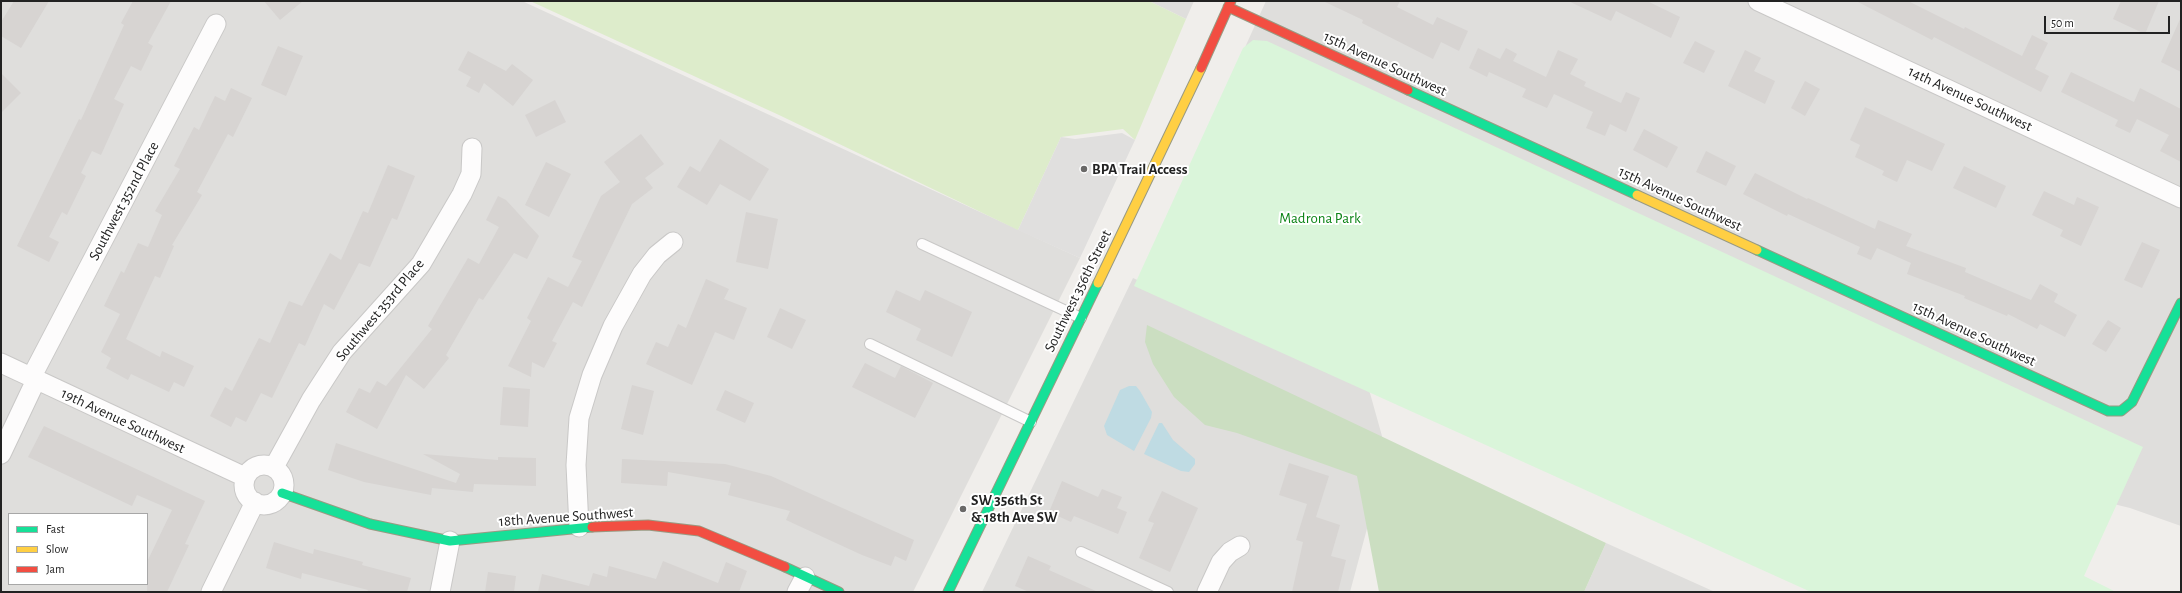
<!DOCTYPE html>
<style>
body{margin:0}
#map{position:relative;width:2182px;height:593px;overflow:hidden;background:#f0eeeb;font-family:"Alegreya Sans",sans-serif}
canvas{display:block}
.frame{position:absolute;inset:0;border:2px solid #222;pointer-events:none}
.legend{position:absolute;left:8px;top:513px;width:140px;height:72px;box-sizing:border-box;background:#fff;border:1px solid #a7a7a7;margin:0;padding:5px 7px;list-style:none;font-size:12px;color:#222}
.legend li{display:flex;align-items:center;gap:8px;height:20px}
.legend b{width:20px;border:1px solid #a7a7a7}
.scale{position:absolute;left:2044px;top:16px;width:126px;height:18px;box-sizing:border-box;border:2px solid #222;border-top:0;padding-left:5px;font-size:12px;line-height:14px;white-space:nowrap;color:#222;-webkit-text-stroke:3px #fff;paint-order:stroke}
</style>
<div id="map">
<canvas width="2182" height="593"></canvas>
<div class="frame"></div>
<ul class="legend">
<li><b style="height:5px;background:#16e098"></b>Fast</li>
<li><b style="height:5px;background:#ffcf43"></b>Slow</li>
<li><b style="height:5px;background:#f24e42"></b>Jam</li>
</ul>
<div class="scale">50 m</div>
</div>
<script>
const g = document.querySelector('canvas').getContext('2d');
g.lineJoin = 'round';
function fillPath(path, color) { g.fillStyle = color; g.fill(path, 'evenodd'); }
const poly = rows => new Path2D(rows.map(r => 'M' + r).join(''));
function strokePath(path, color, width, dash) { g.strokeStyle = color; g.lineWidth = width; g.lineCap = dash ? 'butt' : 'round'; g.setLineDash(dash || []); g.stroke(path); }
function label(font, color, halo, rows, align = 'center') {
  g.font = font + ' "Alegreya Sans",sans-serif'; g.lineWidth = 4; g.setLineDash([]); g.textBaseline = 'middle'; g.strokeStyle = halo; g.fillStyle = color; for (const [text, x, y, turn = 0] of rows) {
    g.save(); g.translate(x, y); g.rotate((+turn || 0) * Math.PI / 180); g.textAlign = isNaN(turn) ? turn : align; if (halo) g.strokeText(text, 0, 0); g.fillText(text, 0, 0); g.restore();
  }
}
fillPath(poly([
 [1,1,522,1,1080,258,913,592,1,592],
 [9,514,147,514,147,584,9,584],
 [1149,1,1194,1,1186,19],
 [1266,1,2181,1,2181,526,2130,508,2040,486,1203,140],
 [1133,278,1368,386,1387,454,1350,592,982,592],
 [1606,543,1715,592,1584,592]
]), '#dfdedc');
fillPath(poly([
 [530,1,1149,1,1186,19,1135,140,1123,129,1061,137,1018,230,779,115]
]), '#ddeccb');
fillPath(poly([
 [1147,325,1606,543,1584,592,1379,592,1357,476,1237,433,1205,425,1174,397,1153,364,1145,342]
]), '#cbdec1');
fillPath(poly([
 [1253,40,1267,41,2143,447,2084,576,2116,592,1811,592,1134,286,1243,48]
]), '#daf5da');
fillPath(poly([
 [1122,133,1135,140,1080,258,1018,230,1061,137,1075,139]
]), '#e0dfde');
fillPath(poly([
 [1129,386,1136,386,1140,391,1152,412,1151,418,1134,451,1107,435,1104,426,1120,390],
 [1159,423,1162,423,1173,440,1195,459,1195,464,1189,472,1181,471,1144,454]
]), '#bfdbe3');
fillPath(poly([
 [14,1,49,1,21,48,1,36,1,22],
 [133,1,171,1,148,43,153,46,141,71,131,66,114,99,124,104,101,155,92,151,81,173,86,176,67,215,62,212,49,237,59,242,49,262,17,246,79,119,81,120,124,25,121,23],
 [264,1,303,1,280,20],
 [1323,1,1400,1,1397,7,1433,25,1437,17,1468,31,1459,51,1441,42,1433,59,1362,23,1363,20],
 [1568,1,1647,1,1680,17,1671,38,1616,11,1611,21],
 [1856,1,1908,1,1964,29,1965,27,2022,56,2032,35,2048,43,2035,69,2049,76,2041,92,1934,37,1932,40],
 [2121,1,2159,1,2145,34,2113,19],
 [2181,17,2181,72,2161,62],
 [1695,41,1715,51,1704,73,1683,63],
 [278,46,303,56,286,96,261,85],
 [1478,48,1500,59,1506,48,1517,54,1513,61,1546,77,1558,50,1578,59,1570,74,1586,82,1584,86,1621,103,1626,92,1640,98,1626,132,1610,124,1605,136,1586,128,1593,112,1554,94,1547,108,1522,97,1526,89,1489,72,1487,77,1469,68],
 [1745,50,1761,58,1754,71,1775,81,1765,104,1728,86],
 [468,51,506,71,512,64,533,80,513,106,484,83,479,93,466,86,471,77,458,70],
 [2071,72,2134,102,2140,88,2181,109,2181,162,2160,151,2169,135,2137,119,2130,133,2115,126,2118,120,2061,92],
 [1,73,21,93,1,113],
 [1805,81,1820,89,1805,116,1791,108],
 [231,88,252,98,233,137,228,134,197,192,202,195,172,245,174,246,160,278,155,276,126,339,160,357,162,351,194,366,184,387,174,382,169,392,131,374,128,380,106,368,111,358,101,352,120,314,104,306,121,271,124,273,138,243,148,247,162,215,155,211,180,169,174,166,194,127,199,130,215,96,225,101],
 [555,100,566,122,536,137,525,115],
 [1865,107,1945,144,1932,171,1907,160,1897,182,1882,175,1884,171,1855,157,1860,145,1850,140],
 [1644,129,1678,147,1667,168,1633,150],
 [641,134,664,164,645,178,653,188,632,204,582,307,573,302,552,341,557,343,544,368,532,362,531,377,508,366,531,321,527,318,548,277,568,287,582,261,572,257,601,196,620,182,604,162],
 [720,139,769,169,750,201,720,184,707,205,677,187,690,166,700,172],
 [1706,151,1736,166,1726,186,1696,172],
 [546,162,571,174,549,217,525,205],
 [388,165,415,176,397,220,392,218,370,267,359,263,334,310,324,304,305,346,299,343,272,398,261,393,246,422,236,417,231,427,210,416,225,387,232,391,259,338,270,343,289,301,302,306,330,253,341,260,363,211,368,213],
 [1964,166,2006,186,1996,208,1953,188],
 [1755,173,1807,199,1808,198,1875,229,1878,220,1912,234,1906,246,1966,268,1965,272,2031,300,2040,284,2058,294,2054,302,2077,315,2065,337,2040,324,2037,329,2008,314,2007,316,1964,298,1965,296,1907,274,1911,263,1877,248,1871,260,1857,254,1860,247,1788,214,1787,216,1743,194],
 [2044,191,2074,205,2077,197,2099,207,2081,246,2060,236,2063,230,2032,215],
 [498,196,506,200,539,236,527,259,514,253,483,300,479,298,446,355,449,358,424,389,406,375,377,429,346,412,359,388,370,393,377,381,386,386,432,329,428,326,468,258,479,264,499,227,486,220],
 [746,212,778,219,768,269,736,262],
 [2142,242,2160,250,2142,288,2124,280],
 [706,279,729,289,724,299,747,308,734,340,715,332,692,385,646,364,656,342,668,347,678,324,686,328],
 [896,290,920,301,925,290,972,312,952,357,916,340,921,329,886,312],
 [780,308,806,320,792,349,767,337],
 [2108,320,2121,328,2106,352,2092,344],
 [865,363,895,378,901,366,933,383,915,418,852,387],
 [632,385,654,391,643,435,621,429],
 [503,387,530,389,528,427,500,425],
 [725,390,754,403,745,423,716,410],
 [44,426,205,501,185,544,189,545,167,592,147,592,147,562,172,510,137,495,132,506,28,457],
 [336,443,456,483,460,474,423,454,498,460,498,457,536,458,536,486,474,484,473,492,432,488,431,495,364,482,328,470],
 [622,459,725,464,771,476,914,540,906,561,895,556,891,566,862,555,786,520,790,511,728,495,731,483,668,472,667,486,621,483],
 [1289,463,1329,476,1316,517,1340,525,1331,556,1346,560,1338,592,1292,592,1303,542,1296,540,1307,504,1279,495],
 [1062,481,1098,497,1102,489,1122,497,1117,508,1127,512,1118,534,1074,516,1071,522,1049,512],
 [1162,491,1198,508,1170,572,1139,558,1154,523,1148,521],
 [274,542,313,554,314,549,363,562,362,565,411,578,407,592,367,592,368,590,302,573,301,579,266,568],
 [1028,556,1051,566,1049,570,1098,592,1029,592,1015,586],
 [663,561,718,583,726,562,747,571,739,592,538,592,542,574,589,586,593,573,607,577,609,566,656,579],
 [488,572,516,576,514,592,485,592]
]), '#d7d4d2');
const lane = poly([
 [922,244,1081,318],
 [870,344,1031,422],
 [1081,552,1168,592]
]);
const street = poly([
 [1758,1,2181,198],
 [1,363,245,477],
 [31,378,216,24],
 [1,454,36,380],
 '244 485a20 20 0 1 1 40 0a20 20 0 1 1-40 0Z',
 [274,467,311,400,342,352,421,264,462,194,471,174,472,148],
 [579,527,576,465,579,418,592,375,613,326,642,274,657,255,673,242],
 [211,592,255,502],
 [440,592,450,541],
 [797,592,805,577],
 [1207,592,1221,562,1230,552,1240,546]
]);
const fast = poly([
 [1408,90,1637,195],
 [1757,250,2108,411,2121,411,2132,402,2181,303],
 [282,493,370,524,450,541,592,527],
 [785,567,839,592],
 [948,592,1098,283]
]);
const slow = poly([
 [1637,195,1757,250],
 [1098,283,1201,68]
]);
const jam = poly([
 [1228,7,1408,90],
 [1201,68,1231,1],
 [592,527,648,525,699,531,785,567]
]);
strokePath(lane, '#c9c8c7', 12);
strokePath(street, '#c9c8c7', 21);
strokePath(fast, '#999a82', 11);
strokePath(slow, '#999a82', 11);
strokePath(jam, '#999a82', 11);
strokePath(lane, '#fdfcfc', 10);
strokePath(street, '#fdfcfc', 19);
strokePath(fast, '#16e098', 9);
strokePath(slow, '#ffcf43', 9);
strokePath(jam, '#f24e42', 9);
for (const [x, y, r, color] of [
 [1084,169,4,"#6a6968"],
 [963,509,4,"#6a6968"]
]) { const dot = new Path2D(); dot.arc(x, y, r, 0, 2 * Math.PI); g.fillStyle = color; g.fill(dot); strokePath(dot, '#fff', 1.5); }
label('15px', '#222', '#fff', [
 ["15th Avenue Southwest",1385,64,25],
 ["14th Avenue Southwest",1970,99,25],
 ["15th Avenue Southwest",1680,199,25],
 ["Southwest 352nd Place",124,201,-62],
 ["Southwest 356th Street",1078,291,-64],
 ["Southwest 353rd Place",380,310,-50],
 ["15th Avenue Southwest",1974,334,25],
 ["19th Avenue Southwest",123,421,25],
 ["18th Avenue Southwest",566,517,-4]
]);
label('bold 15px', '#222', '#fff', [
 ["BPA Trail Access",1092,169],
 ["SW 356th St",971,500],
 ["& 18th Ave SW",971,517]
], 'left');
label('15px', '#0c8416', '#fff', [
 ["Madrona Park",1320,218]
]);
</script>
